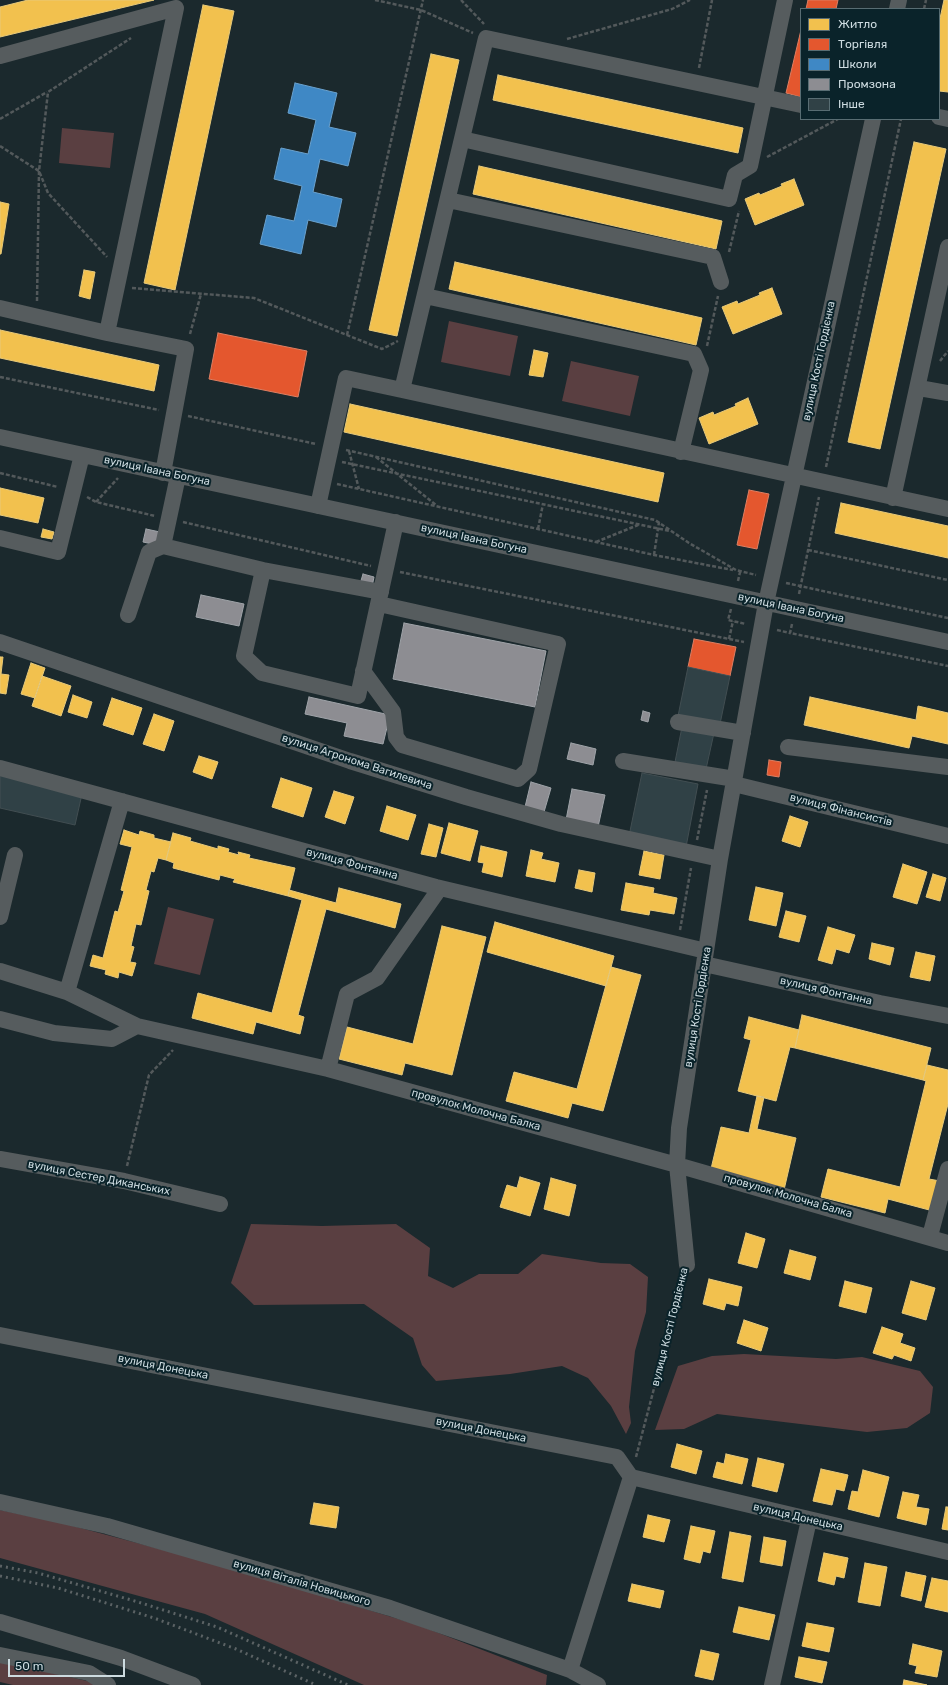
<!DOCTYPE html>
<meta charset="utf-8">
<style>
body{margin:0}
#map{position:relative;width:948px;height:1685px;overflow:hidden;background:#1b292d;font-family:Rubik,sans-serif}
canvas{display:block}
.legend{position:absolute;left:800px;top:8px;width:140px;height:112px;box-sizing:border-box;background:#0a232a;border:1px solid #586d73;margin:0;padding:5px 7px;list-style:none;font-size:12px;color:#cddbe0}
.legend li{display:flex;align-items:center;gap:8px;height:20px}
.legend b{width:20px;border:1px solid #586d73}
.scale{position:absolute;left:8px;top:1659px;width:117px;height:18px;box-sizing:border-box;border:2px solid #cddbe0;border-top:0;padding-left:5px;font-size:12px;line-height:14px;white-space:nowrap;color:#cddbe0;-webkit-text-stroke:3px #0a232a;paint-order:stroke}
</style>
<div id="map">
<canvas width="948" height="1685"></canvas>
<ul class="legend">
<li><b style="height:11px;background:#f2c14e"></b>Житло</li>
<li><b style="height:11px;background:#e4572e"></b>Торгівля</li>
<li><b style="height:11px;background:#3f88c5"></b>Школи</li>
<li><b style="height:11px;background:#8d8d92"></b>Промзона</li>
<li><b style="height:11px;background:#304146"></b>Інше</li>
</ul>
<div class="scale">50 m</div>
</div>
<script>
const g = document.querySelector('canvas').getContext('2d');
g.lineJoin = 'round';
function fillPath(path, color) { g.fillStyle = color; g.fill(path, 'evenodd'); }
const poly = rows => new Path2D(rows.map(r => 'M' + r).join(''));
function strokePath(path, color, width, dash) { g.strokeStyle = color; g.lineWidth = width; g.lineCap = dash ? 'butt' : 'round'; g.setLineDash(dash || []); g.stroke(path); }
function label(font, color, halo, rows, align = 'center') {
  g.font = font + ' Rubik,sans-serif'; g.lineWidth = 4; g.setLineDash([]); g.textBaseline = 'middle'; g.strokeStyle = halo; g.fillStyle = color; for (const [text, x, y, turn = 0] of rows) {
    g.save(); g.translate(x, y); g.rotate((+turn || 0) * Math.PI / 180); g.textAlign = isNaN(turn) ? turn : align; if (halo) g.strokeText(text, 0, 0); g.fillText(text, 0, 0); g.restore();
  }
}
fillPath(poly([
 [62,128,114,133,110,168,59,163],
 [449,321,518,336,510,376,441,362],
 [571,361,639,376,630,416,562,401],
 [168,907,214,919,200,975,154,964],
 [251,1224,322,1226,396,1224,430,1248,428,1276,453,1288,479,1274,518,1274,542,1254,601,1263,630,1264,648,1277,646,1312,635,1351,629,1407,631,1423,626,1434,611,1406,588,1378,562,1366,510,1374,436,1381,422,1365,413,1338,364,1304,254,1305,231,1283],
 [744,1354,836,1359,862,1357,920,1371,933,1387,930,1413,907,1428,867,1432,717,1414,684,1429,655,1430,678,1366,712,1356],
 [0,1510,58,1522,224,1566,418,1625,547,1675,546,1685,364,1685,205,1614,0,1558],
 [0,1661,87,1681,96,1685,13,1685,0,1682]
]), '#5a3f41');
const homes = poly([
 [28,0,154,0,0,37,0,7,28,0],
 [944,0,948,0,948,92,939,91,939,23,944,0],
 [203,5,234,11,175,290,144,283,203,5],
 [431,54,459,60,397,336,369,330,431,54],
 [498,75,743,128,738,153,493,100,498,75],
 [914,142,946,149,880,449,848,442,914,142],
 [479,166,722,221,716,249,473,194,479,166],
 [794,179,804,205,755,225,745,199,759,193,760,195,782,186,781,184,794,179],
 [0,202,9,204,1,254,0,254,0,202],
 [455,262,702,318,696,345,449,289,455,262],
 [84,270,95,272,90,299,79,296,84,270],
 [772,288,782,314,733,334,722,307,737,301,738,304,760,295,759,293,772,288],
 [0,330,159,365,154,391,0,358,0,330],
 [534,350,548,353,543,377,529,375,534,350],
 [748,398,758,424,709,444,699,418,713,412,714,415,736,406,735,404,748,398],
 [350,404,664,473,658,502,344,432,350,404],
 [0,488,44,498,38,523,0,515,0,488],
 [841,503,948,526,948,558,835,533,841,503],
 [43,529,54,532,52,539,41,537,43,529],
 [0,657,3,657,1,674,9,675,6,694,0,693,0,657],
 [31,663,45,668,35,698,21,694,31,663],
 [42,676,71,686,61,716,32,706,42,676],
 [73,695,92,702,87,718,68,712,73,695],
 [810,697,916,720,918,706,948,713,948,744,912,736,909,748,804,725,810,697],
 [112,698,142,708,133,735,103,725,112,698],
 [154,714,174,721,164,751,143,744,154,714],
 [199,756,218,762,212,779,193,772,199,756],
 [281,778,312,788,303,817,272,807,281,778],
 [334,791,354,797,345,824,325,817,334,791],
 [387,806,416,815,408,840,380,831,387,806],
 [790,816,808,822,800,847,782,841,790,816],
 [449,823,478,831,470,861,441,853,449,823],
 [429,824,443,828,436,857,421,854,429,824],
 [124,830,139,835,140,831,154,835,154,838,171,842,166,860,158,858,154,872,151,871,146,890,149,891,141,925,136,924,131,946,134,947,130,962,136,963,132,976,119,972,118,978,105,974,106,970,90,966,93,955,103,958,115,911,118,912,124,891,121,890,132,847,120,844,124,830],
 [173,833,191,838,190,841,218,849,218,846,229,849,228,852,239,855,238,852,250,855,249,858,295,868,288,896,233,882,235,879,220,875,219,880,173,868,174,863,166,860,173,833],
 [481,846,507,852,502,877,482,872,484,863,478,862,481,846],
 [531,850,543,853,541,859,559,863,555,882,526,876,531,850],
 [644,851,664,855,660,879,639,875,644,851],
 [903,864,927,872,917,904,893,897,903,864],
 [579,870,595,873,592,892,575,888,579,870],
 [933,874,946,878,940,901,926,897,933,874],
 [626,883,654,888,653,893,677,898,674,914,650,910,649,915,621,910,626,883],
 [756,887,783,893,776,926,749,920,756,887],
 [339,888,401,904,395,928,326,909,298,1015,304,1017,300,1034,256,1022,253,1034,192,1018,198,993,272,1013,302,900,288,896,289,890,336,903,339,888],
 [786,911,806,916,799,942,779,937,786,911],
 [495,922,614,956,606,986,487,952,495,922],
 [442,926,486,937,452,1075,405,1063,402,1075,339,1059,347,1027,413,1044,442,926],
 [828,927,855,935,849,953,836,949,832,964,818,960,828,927],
 [872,943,894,948,890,965,869,959,872,943],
 [916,952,935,956,930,981,910,977,916,952],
 [611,967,641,975,603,1111,572,1103,568,1118,506,1101,514,1072,577,1089,611,967],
 [802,1015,931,1048,923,1080,795,1048,802,1015],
 [749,1017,799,1030,795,1048,790,1047,776,1101,738,1091,751,1040,744,1038,749,1017],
 [927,1065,948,1070,948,1104,929,1179,940,1181,933,1211,888,1199,885,1213,821,1197,828,1169,900,1187,926,1081,923,1080,927,1065],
 [757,1096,764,1097,757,1129,796,1138,784,1190,710,1173,721,1127,749,1133,757,1096],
 [520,1177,540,1183,530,1216,500,1207,507,1185,517,1188,520,1177],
 [551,1178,576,1185,569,1216,544,1209,551,1178],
 [746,1233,765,1239,757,1268,738,1263,746,1233],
 [790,1250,816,1257,810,1280,784,1273,790,1250],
 [709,1279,742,1287,738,1306,726,1303,724,1310,703,1304,709,1279],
 [845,1281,872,1288,866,1313,839,1306,845,1281],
 [911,1281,935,1288,926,1320,902,1313,911,1281],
 [744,1320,768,1328,761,1351,737,1343,744,1320],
 [882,1327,903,1334,900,1343,915,1348,911,1361,894,1355,892,1359,873,1353,882,1327],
 [677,1444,702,1451,696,1474,671,1467,677,1444],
 [726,1454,748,1459,742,1484,713,1477,717,1462,724,1464,726,1454],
 [758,1458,784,1464,777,1492,752,1486,758,1458],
 [821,1469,848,1475,844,1491,836,1489,832,1505,813,1501,821,1469],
 [863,1470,889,1477,879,1517,848,1509,852,1491,858,1492,863,1470],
 [903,1492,919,1495,916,1507,929,1509,926,1525,897,1518,903,1492],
 [314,1503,339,1507,336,1528,310,1524,314,1503],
 [946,1507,948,1507,948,1530,942,1529,946,1507],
 [648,1515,670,1520,664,1542,643,1537,648,1515],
 [691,1526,715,1531,710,1553,703,1551,700,1563,684,1559,691,1526],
 [730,1532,751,1536,743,1582,722,1578,730,1532],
 [764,1537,786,1541,782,1566,760,1562,764,1537],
 [824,1553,848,1558,844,1578,836,1576,834,1585,818,1581,824,1553],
 [865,1563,887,1567,880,1606,858,1602,865,1563],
 [906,1572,926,1576,921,1601,901,1596,906,1572],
 [932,1578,948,1581,948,1612,925,1607,932,1578],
 [632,1584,664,1591,660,1608,628,1601,632,1584],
 [739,1607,775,1615,769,1640,733,1632,739,1607],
 [807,1623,834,1628,829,1652,802,1646,807,1623],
 [913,1644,942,1651,937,1677,915,1673,917,1666,909,1664,913,1644],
 [701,1650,719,1654,713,1680,695,1676,701,1650],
 [799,1657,827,1662,822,1683,795,1677,799,1657],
 [904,1680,927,1685,903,1685,904,1680]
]);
fillPath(homes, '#f2c14e');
strokePath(homes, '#e7c97a', 1);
const shops = poly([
 [808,0,838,0,836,9,806,9,808,0],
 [801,30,801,97,786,93,801,30],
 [218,333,307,351,298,397,209,379,218,333],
 [749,490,769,494,757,549,737,545,749,490],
 [694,639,736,647,730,676,688,667,694,639],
 [769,760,781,762,779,777,767,775,769,760]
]);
fillPath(shops, '#e4572e');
strokePath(shops, '#dd7f63', 1);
const schools = poly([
 [295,83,337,93,329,127,356,133,348,166,320,159,313,192,342,199,336,227,308,220,301,254,260,244,267,215,294,221,302,186,274,179,281,148,308,154,316,120,288,113,295,83]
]);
fillPath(schools, '#3f88c5');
strokePath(schools, '#6aa1cd', 1);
const industry = poly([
 [146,529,160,532,157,545,143,542,146,529],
 [363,574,374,577,372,587,360,584,363,574],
 [201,595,244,604,239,626,196,617,201,595],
 [404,623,546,651,535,707,393,679,404,623],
 [309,697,390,715,383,744,344,736,347,723,305,714,309,697],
 [643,711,650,713,648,722,641,720,643,711],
 [571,743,596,749,593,765,567,759,571,743],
 [531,782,551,788,544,812,525,807,531,782],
 [572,789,605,795,598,827,566,820,572,789]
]);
fillPath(industry, '#8d8d92');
strokePath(industry, '#a0a4a9', 1);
const building = poly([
 [688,667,730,676,720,724,678,716,688,667],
 [682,727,714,733,706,769,675,762,682,727],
 [642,773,698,784,686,847,629,836,642,773],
 [0,775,82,794,75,825,0,808,0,775]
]);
fillPath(building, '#304146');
strokePath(building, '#424e52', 1);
strokePath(poly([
 [375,0,421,10,473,33],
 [461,0,484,24],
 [924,9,926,0],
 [567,39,672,9,690,0],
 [699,68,712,0],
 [0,119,47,92],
 [0,146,39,171,48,193,107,257],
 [767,157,838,119],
 [729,252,739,211],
 [132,288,254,298,382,349,398,341],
 [37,301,39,171,48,92,131,38],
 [190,334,201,294],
 [347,335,423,0],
 [707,346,718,296],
 [940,361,948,351],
 [0,377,159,410],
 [188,416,316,444],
 [346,450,655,520,689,543,736,570,756,575],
 [349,451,359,489],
 [376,457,436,505],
 [342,462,670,531],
 [826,467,901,119],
 [0,473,58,487],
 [337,484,654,555,733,570],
 [87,497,96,502,155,516],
 [96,502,118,478],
 [183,522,371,566],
 [538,529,543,504],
 [596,542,638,525],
 [808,550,948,580],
 [654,555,659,522],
 [400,572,744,642],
 [738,581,740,572],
 [786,583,948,618],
 [799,594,819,497],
 [731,609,728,620,746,624],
 [792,624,790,633,948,666],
 [777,630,790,633],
 [729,639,733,621],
 [697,840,707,790],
 [680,930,691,868],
 [127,1166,149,1075,173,1050],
 [636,1457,683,1278]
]), '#53595b', 2.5, [4, 2]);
strokePath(poly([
 [897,9,899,0],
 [0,56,176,8,107,333],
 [939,117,948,119],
 [462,139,729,199,735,175,750,166,785,0],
 [448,200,713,257,721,282],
 [425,296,694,354,701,370,681,452],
 [0,308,107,333,186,349,163,473],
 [919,388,948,393],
 [402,390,948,509],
 [0,437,948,642],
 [893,498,948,247],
 [318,506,346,378,402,390,486,38,801,105],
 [0,538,58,552,82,455],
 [163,546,178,476],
 [263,570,244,656,262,673,358,696,396,522],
 [128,615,149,552,163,546,263,570,381,592],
 [0,642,350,761,466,797,561,824,720,859],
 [363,671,393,712,396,737,402,745,518,779,529,769,558,644,379,604],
 [678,722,743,733],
 [788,747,948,767],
 [623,761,735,779],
 [0,768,436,887,706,951],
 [734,784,948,836],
 [0,917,15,855],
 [704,964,880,1003,948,1016],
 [0,971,67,992,137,1026],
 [67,992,122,801],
 [0,1019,54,1033,112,1039,137,1026,328,1069,677,1165,948,1243],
 [328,1069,347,994,377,978,440,888],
 [0,1159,124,1181,220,1204],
 [930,1236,948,1169],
 [687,1265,677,1165,679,1128,720,859,766,603,873,119],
 [0,1335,617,1457,631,1477,948,1552],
 [0,1502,107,1526,390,1608,570,1670,598,1685],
 [0,1622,121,1658,193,1685],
 [0,1655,89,1673,108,1685],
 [570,1670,631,1477],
 [772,1685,809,1520]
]), '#565c5e', 16);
strokePath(poly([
 [0,1566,38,1573,138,1602,217,1627,348,1685],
 [0,1576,58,1588,154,1618,236,1649,316,1685]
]), '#5c6365', 3, [2, 4]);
label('11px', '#cddbe0', '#0a232a', [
 ["вулиця Кості Гордієнка",819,361,-78],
 ["вулиця Івана Богуна",157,471,12],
 ["вулиця Івана Богуна",474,539,12],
 ["вулиця Івана Богуна",791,608,12],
 ["вулиця Агронома Вагилевича",357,762,18],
 ["вулиця Фінансистів",841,810,14],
 ["вулиця Фонтанна",352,864,15],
 ["вулиця Фонтанна",826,991,13],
 ["вулиця Кості Гордієнка",698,1007,-81],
 ["провулок Молочна Балка",476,1110,15],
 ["вулиця Сестер Диканських",99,1178,11],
 ["провулок Молочна Балка",788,1196,16],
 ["вулиця Кості Гордієнка",670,1327,-76],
 ["вулиця Донецька",163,1367,11],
 ["вулиця Донецька",481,1430,11],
 ["вулиця Донецька",798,1517,13],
 ["вулиця Віталія Новицького",302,1583,16]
]);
</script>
